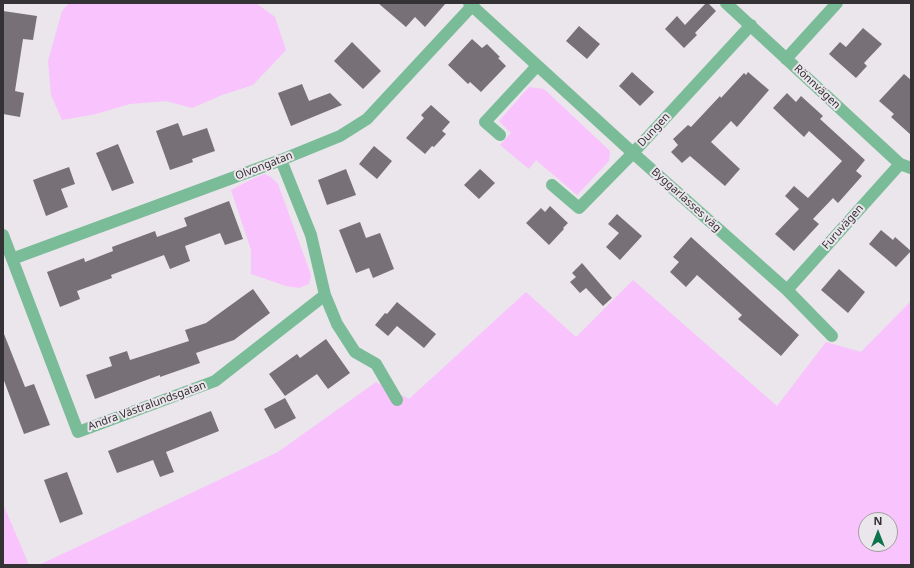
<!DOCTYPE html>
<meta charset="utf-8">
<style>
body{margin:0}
#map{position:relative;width:914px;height:568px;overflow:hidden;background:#ebe5ec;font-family:"Noto Sans",sans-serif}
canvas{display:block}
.frame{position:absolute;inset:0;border:4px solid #343234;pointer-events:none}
.north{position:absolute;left:858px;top:512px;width:40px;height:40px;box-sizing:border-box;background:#ebe5ec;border:1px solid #a29da2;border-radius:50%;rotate:0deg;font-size:11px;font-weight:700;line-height:16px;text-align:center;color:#343234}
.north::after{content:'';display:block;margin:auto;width:14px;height:18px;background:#0c734b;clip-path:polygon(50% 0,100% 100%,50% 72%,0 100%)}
</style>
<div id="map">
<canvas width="914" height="568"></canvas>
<div class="frame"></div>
<div class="north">N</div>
</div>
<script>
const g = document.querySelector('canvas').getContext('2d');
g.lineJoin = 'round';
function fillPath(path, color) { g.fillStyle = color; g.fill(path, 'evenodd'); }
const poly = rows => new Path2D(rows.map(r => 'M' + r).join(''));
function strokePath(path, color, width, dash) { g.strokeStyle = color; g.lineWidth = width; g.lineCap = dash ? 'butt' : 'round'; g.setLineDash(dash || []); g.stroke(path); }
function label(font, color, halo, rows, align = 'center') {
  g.font = font + ' "Noto Sans",sans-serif'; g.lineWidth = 4; g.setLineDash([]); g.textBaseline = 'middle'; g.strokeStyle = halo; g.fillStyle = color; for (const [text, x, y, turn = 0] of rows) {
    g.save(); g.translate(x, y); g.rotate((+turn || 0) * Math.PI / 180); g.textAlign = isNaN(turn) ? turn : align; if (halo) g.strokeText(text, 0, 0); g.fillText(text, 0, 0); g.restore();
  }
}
fillPath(poly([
 [69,3,256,3,275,17,286,50,253,85,222,95,192,108,166,101,130,104,96,114,62,120,51,95,48,61,62,11],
 [529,87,544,89,610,151,609,161,577,195,536,160,529,169,500,145,511,133,499,121],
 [265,174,271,177,278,184,311,275,309,284,299,288,286,286,251,274,251,250,231,190,256,177],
 [633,280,777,406,826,342,861,352,911,301,911,565,39,565,278,452,376,382,409,399,526,292,576,337],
 [866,520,890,520,890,544,866,544],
 [3,504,29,565,3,565]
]), '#f9c3fe');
fillPath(poly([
 [378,3,446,3,425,27,415,17,406,27],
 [706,3,708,3,716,11,695,33,697,35,684,48,665,29,677,16,685,25],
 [3,11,37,16,33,40,23,39,15,91,24,93,20,117,3,114],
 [579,26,600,44,587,59,566,41],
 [863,28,882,44,864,63,867,66,856,78,829,54,840,42,846,47],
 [472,39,482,48,487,44,500,57,498,58,506,66,481,92,470,82,468,84,448,65],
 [352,42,381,71,363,89,334,61],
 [632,72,654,92,640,106,619,86],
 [748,72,769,90,737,127,731,121,711,142,740,169,725,186,690,156,682,163,671,152,678,145,673,139,688,125,691,127,720,96,721,98,744,73,746,75],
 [904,74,911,80,911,135,891,117,894,114,879,101],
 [302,84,309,101,330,93,342,105,291,126,278,93],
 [787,93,796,102,801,96,823,116,820,119,865,160,856,171,862,176,838,203,833,198,813,219,819,224,794,251,775,234,799,209,785,196,794,186,808,198,842,161,809,131,804,137,773,108],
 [431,105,450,122,442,131,446,134,434,147,432,146,425,154,406,138,424,118,421,115],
 [178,123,183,136,207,128,215,151,192,159,193,162,170,170,156,131],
 [118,144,134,183,112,191,96,153],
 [374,146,392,161,377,179,359,164],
 [69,167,75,184,61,189,68,207,46,216,33,180],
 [346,169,356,195,327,205,318,180],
 [480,169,495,183,479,199,464,185],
 [229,201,243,239,225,245,220,233,185,246,190,261,170,269,164,255,111,275,112,278,77,291,80,299,60,307,47,272,84,258,85,262,113,251,112,247,155,231,157,237,187,226,184,218],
 [550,206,568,223,563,228,564,229,549,245,526,223,541,208,545,212],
 [617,214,642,236,620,260,606,247,619,233,608,224],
 [360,222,366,238,380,233,394,269,373,278,369,268,356,273,339,230],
 [881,230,893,240,895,237,911,251,896,267,869,244],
 [691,237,799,335,781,356,738,319,742,315,697,275,686,287,670,272,679,262,673,257],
 [582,263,612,298,603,306,586,288,580,293,570,282,576,277,572,273],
 [839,269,865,292,848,313,821,290],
 [253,289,270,313,234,340,196,353,200,363,160,377,160,375,95,399,86,375,112,366,109,357,127,351,130,360,189,341,185,330,206,323],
 [397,302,436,334,424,348,397,326,388,336,375,325,385,313,387,314],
 [3,334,4,334,25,387,34,384,50,425,24,434,3,378],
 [326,339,350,373,328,389,317,374,285,396,269,374,297,354,300,358],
 [285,398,296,418,275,429,264,409],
 [211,411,219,431,166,452,174,472,160,477,153,460,117,473,108,451],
 [67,472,83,514,60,523,44,480]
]), '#777177');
strokePath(poly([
 [469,3,633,153,787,290,832,336],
 [726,3,900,164,911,168],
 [786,59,837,3],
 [500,135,485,122,537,66],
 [552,185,579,208,633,153,751,25],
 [3,235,78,432,215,381,325,295,311,235,281,160],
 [12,259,281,160,340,136,367,119,472,6],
 [787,290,900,164],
 [325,295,337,324,355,352,376,364,397,400]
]), '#7bbc98', 12);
label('11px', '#343234', '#ebe5ec', [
 ["Rönnvägen",817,87,43],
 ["Dungen",654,130,-47],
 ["Olvongatan",264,166,-21],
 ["Byggarlasses väg",686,200,42],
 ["Furuvägen",843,227,-48],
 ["Andra Västralundsgatan",147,406,-20]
]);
</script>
